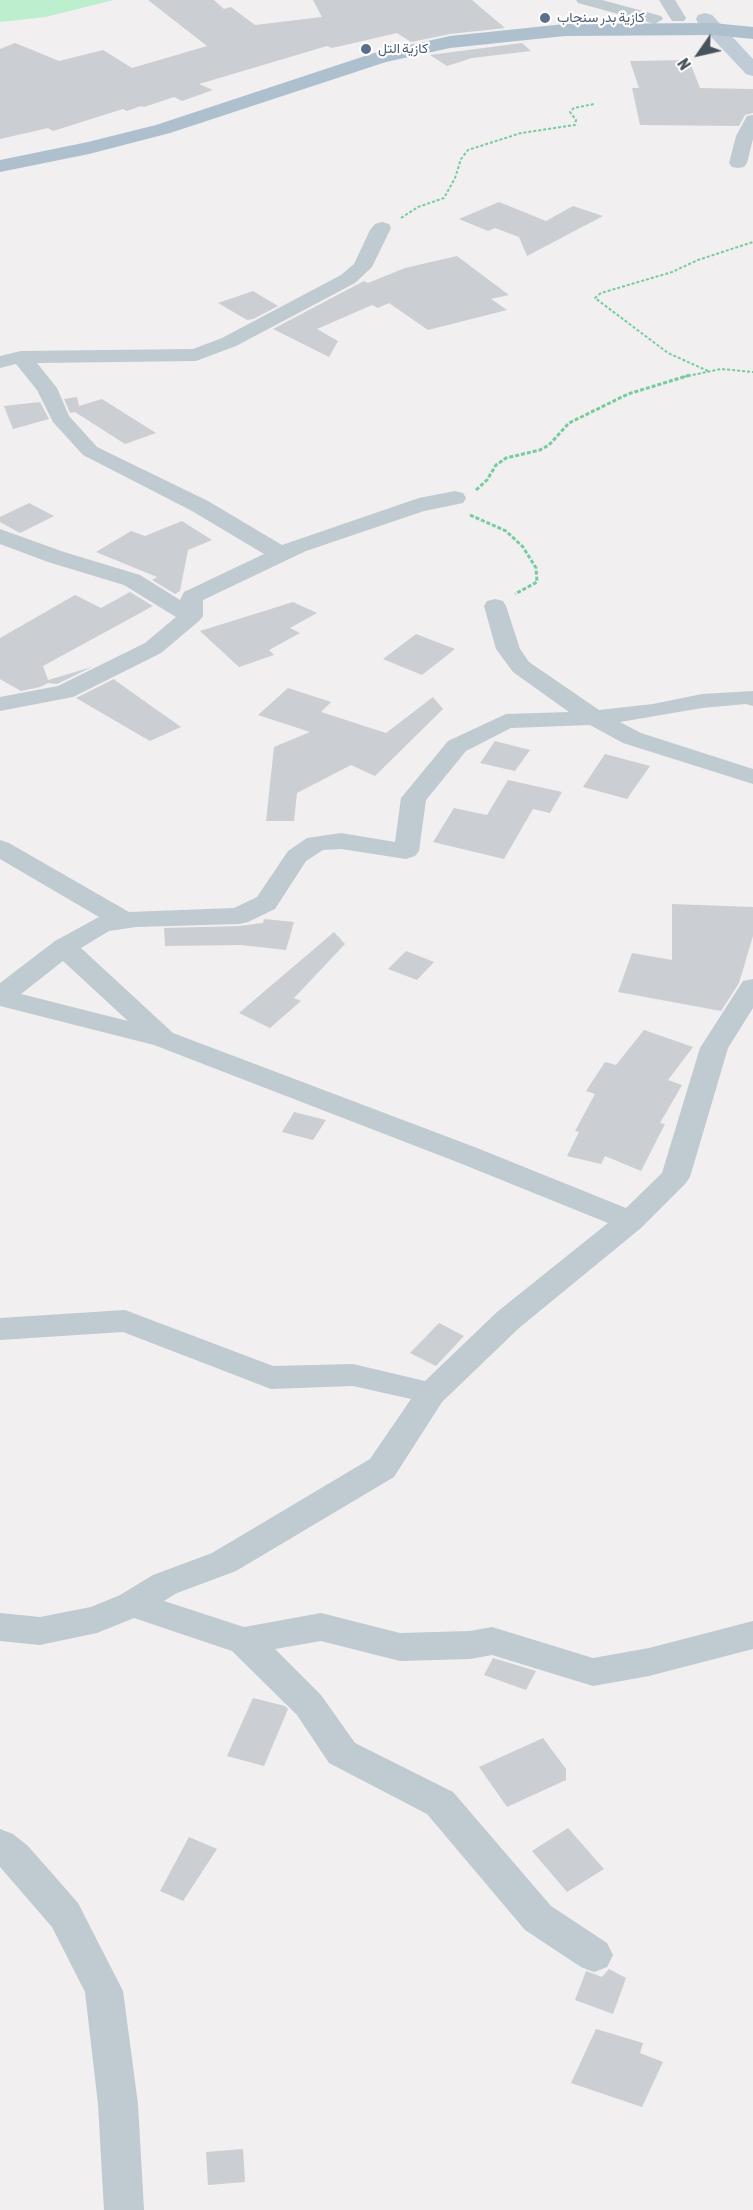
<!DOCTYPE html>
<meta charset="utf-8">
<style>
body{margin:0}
#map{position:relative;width:753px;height:2210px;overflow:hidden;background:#f1efef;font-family:"Asap Condensed",sans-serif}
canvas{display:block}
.north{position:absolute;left:669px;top:24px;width:60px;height:60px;-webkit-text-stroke:4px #fff;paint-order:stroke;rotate:236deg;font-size:16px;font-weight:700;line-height:24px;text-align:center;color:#47535c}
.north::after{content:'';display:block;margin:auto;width:21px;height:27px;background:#47535c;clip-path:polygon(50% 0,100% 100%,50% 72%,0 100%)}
</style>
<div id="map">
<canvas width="753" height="2210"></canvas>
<div class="north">N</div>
</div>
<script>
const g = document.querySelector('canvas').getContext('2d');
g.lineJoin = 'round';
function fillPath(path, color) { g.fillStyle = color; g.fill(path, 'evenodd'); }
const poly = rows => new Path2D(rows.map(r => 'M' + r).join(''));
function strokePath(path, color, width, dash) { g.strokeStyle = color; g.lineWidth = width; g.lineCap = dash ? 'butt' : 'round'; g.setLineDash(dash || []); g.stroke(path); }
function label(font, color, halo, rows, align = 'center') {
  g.font = font + ' "Asap Condensed",Vazirmatn,sans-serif'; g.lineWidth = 4.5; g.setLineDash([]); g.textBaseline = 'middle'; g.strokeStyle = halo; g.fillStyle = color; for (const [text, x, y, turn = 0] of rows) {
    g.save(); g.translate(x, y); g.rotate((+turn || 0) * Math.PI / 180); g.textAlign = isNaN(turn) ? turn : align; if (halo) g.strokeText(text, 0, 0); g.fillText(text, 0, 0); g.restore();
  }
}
fillPath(poly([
 [0,0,114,0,46,17,0,22]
]), '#bdefce');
fillPath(poly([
 [148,0,214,0,224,9,231,7,255,25,322,17,313,0,472,0,505,28,450,34,411,42,397,33,332,48,327,46,199,84,213,90,182,101,174,97,144,107,141,106,127,111,123,109,53,131,48,128,0,139,0,49,15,43,59,61,103,50,132,68,207,46],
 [522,43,531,51,472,58,447,66,430,55],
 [689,60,700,88,753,89,753,113,745,115,739,126,640,125,632,88,639,88,630,61],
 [499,202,546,221,573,206,603,216,527,256,519,237,495,228,488,231,459,219],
 [457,256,509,295,491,299,507,310,428,330,389,303,378,308,372,305,317,329,338,341,329,357,273,329,364,281,368,283,405,268],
 [253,291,278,306,253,319,247,320,218,303],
 [77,397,79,406,102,399,156,433,125,444,75,412,70,413,64,399],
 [40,402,49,419,13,429,4,406],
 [29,503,54,516,20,533,0,522,0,517],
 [182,521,212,540,188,550,180,591,175,594,152,580,157,577,96,552,131,531,145,536],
 [130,592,153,606,43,666,48,680,92,667,57,684,48,683,40,687,21,691,0,679,0,638,75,595,101,608],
 [293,602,317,613,290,628,300,633,269,650,274,655,239,667,200,631],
 [416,634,455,649,422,675,383,659],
 [114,679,116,681,181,727,150,741,76,698],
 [288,688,331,702,321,712,386,733,433,697,443,709,375,776,351,765,297,793,294,821,266,821,274,747,310,732,258,715],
 [495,741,530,750,515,771,480,763],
 [605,754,650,766,627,799,583,787],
 [508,780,562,792,550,813,533,809,504,859,433,842,454,808,487,815],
 [672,904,753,907,753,936,739,983,721,1011,618,992,632,953,672,960],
 [264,919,294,922,286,950,241,945,165,946,164,928,239,926,263,923],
 [334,932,345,944,294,998,301,1001,270,1028,239,1013],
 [406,951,434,962,417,980,388,969],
 [644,1030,693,1047,668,1080,682,1085,660,1123,665,1124,641,1171,605,1156,601,1164,567,1156,579,1132,575,1131,595,1094,586,1091,605,1062,616,1065],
 [294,1112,326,1120,313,1140,282,1132],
 [439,1323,464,1336,436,1366,410,1353],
 [493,1658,536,1671,526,1690,484,1675],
 [253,1698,285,1706,288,1709,264,1766,227,1756],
 [543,1738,566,1769,566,1780,507,1807,479,1767],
 [568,1828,604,1869,567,1892,532,1851],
 [189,1837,217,1849,183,1901,160,1891],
 [609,1969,626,1978,613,2014,575,2000,586,1971,602,1977],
 [596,2029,643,2043,640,2053,663,2062,642,2107,571,2083],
 [243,2149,245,2182,208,2185,206,2152]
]), '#cbced3');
strokePath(poly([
 [401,218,418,207,444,198,455,178,461,159,468,150,521,133,575,125,576,120,570,112,574,108,594,104],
 [708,371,668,353,595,298,601,293,672,272,698,260,753,242],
 [683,377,721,369,753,372]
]), '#75cd9e', 2, [3, 2]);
strokePath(poly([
 [476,490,487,480,496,465,506,458,540,450,549,445,569,423,628,394,690,375],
 [470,515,506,531,523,547,536,568,537,582,515,594]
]), '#75cd9e', 3, [4, 2]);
fillPath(poly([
 [576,0,602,0,661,16,663,19,655,24,578,3,576,0],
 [659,0,675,0,686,18,684,21,672,21,659,0],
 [753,115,753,139,747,163,744,167,738,168,732,167,729,163,736,136,747,116,753,115],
 [382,222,389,224,391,228,372,267,355,283,236,346,196,361,37,363,57,388,69,416,97,447,208,501,282,545,419,498,455,491,463,493,466,498,463,503,424,511,306,551,203,600,203,616,199,621,161,653,73,697,0,711,0,697,58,686,145,643,176,617,124,585,48,562,0,544,0,529,64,552,140,575,180,600,184,592,264,554,192,511,83,455,53,422,37,390,16,364,0,368,0,356,21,351,193,349,222,338,341,275,354,264,370,230,375,224,382,222],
 [495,599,503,601,506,606,520,649,529,662,599,710,653,704,702,694,753,691,753,706,746,704,702,708,620,722,641,733,753,769,753,784,623,743,590,725,511,728,466,751,426,800,419,851,415,856,406,859,341,849,323,850,306,861,275,909,248,922,239,924,136,927,109,931,81,948,173,1033,477,1148,626,1208,662,1173,700,1048,743,981,753,979,753,1008,728,1048,690,1177,685,1184,641,1228,519,1328,442,1402,394,1477,236,1571,177,1593,164,1601,244,1627,321,1613,400,1633,470,1631,492,1627,593,1658,649,1648,753,1621,753,1649,649,1676,593,1686,492,1655,470,1659,400,1661,321,1641,275,1649,321,1695,355,1743,453,1792,551,1906,607,1943,613,1955,607,1967,594,1972,581,1967,525,1930,427,1814,329,1763,297,1715,232,1651,134,1618,97,1633,40,1645,0,1641,0,1613,40,1617,91,1607,120,1595,153,1575,212,1553,370,1459,411,1399,353,1386,271,1389,123,1332,0,1340,0,1318,125,1310,273,1366,353,1364,425,1381,497,1312,608,1223,457,1162,154,1045,0,1006,0,983,55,941,99,917,0,859,0,840,9,843,129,912,234,908,257,897,288,851,307,838,341,833,395,842,401,798,448,741,506,714,569,712,513,672,496,649,484,606,487,601,495,599],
 [63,961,128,1021,21,994,63,961],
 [0,1829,13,1834,28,1846,78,1903,123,1991,138,2104,144,2210,104,2210,98,2104,85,1992,52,1927,0,1867,0,1829]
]), '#bfcad1');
fillPath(poly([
 [705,13,712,15,753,59,753,76,746,74,698,23,696,19,698,15,705,13]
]), '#bfcbd6');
fillPath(poly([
 [713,23,753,27,753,39,713,35,565,36,450,48,386,62,170,133,89,154,0,172,0,160,88,142,156,125,374,53,450,36,565,24,713,23]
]), '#aebfcd');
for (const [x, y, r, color] of [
 [545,18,6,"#5c6f8a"],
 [366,49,6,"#5c6f8a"]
]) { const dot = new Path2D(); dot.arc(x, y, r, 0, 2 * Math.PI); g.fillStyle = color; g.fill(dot); strokePath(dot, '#fff', 2); }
label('14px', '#4e5e75', '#fff', [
 ["كازية بدر سنجاب",557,18],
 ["كازية التل",378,49]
], 'left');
</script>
